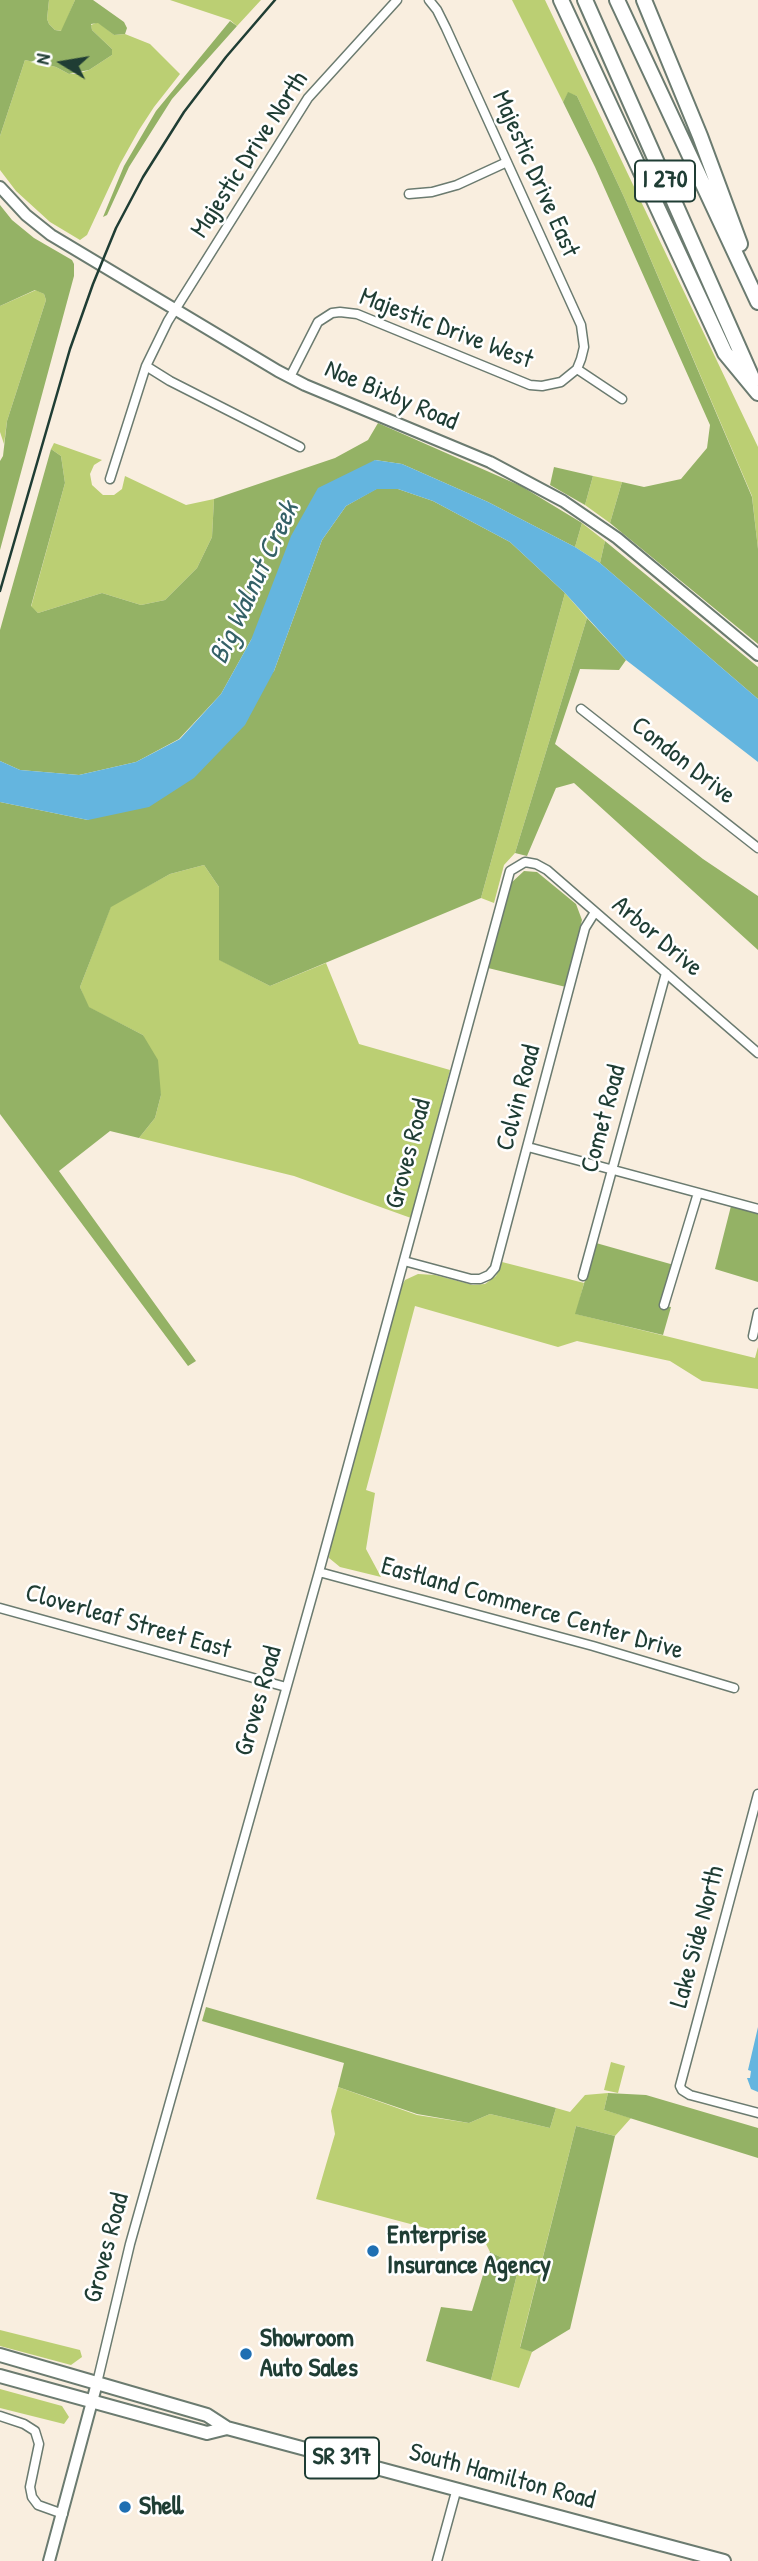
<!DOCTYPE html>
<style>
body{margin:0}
#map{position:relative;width:758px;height:2561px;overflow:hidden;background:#f9eedf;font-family:"Patrick Hand",sans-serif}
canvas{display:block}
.north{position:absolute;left:28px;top:28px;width:70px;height:70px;-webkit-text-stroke:5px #fff;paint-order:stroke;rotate:281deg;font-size:19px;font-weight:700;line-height:28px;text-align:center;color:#1f3d34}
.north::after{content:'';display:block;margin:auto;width:24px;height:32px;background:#1f3d34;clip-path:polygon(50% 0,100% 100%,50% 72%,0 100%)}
</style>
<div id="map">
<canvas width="758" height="2561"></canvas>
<div class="north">N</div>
</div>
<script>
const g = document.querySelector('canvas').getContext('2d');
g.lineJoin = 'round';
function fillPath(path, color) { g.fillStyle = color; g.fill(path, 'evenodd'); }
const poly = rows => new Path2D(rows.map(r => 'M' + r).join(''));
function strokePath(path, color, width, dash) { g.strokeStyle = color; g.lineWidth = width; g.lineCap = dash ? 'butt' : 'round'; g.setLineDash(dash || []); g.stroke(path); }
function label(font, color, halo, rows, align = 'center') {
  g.font = font + ' "Patrick Hand",sans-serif'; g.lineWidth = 5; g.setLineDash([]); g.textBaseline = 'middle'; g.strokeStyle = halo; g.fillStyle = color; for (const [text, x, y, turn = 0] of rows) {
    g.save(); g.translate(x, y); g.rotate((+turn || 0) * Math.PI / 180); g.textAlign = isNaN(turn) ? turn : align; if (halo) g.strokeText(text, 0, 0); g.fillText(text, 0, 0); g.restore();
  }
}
fillPath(poly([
 [49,0,75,0,62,31,55,30,49,24,47,19],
 [170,0,261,0,237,26,230,20],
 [512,0,545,0,758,447,758,549,752,496,624,197,577,96,568,93,563,102],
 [98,22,114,35,125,34,150,44,180,74,154,107,139,130,120,164,87,235,80,240,50,222,16,191,0,170,0,136,25,60,56,67,69,74,77,74,89,70,112,55,112,49,92,30,91,25],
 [36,290,44,294,46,300,7,421,4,444,0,432,0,306],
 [54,443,102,460,94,465,90,474,92,485,103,495,114,495,122,489,125,476,186,505,214,499,212,537,197,568,165,600,141,605,102,593,38,613,31,607,65,483,61,456,51,449],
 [593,476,622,482,610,523,585,505],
 [582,523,605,541,600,563,575,547],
 [565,593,587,618,515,853,504,865,494,903,481,898],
 [204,865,219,887,220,960,270,986,326,963,359,1044,450,1070,411,1218,294,1176,139,1138,155,1118,161,1095,143,1035,88,1007,80,987,111,906,170,874],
 [502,1262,584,1283,576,1314,755,1358,758,1347,758,1389,702,1381,670,1361,577,1341,558,1347,415,1306,366,1490,375,1493,366,1549,381,1577,340,1567,329,1558,330,1548,400,1289,405,1280,418,1274,435,1275,473,1285,485,1284,496,1276],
 [611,2062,625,2066,618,2093,604,2090],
 [338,2087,417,2115,469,2123,490,2114,550,2128,556,2108,570,2112,585,2095,608,2093,604,2110,631,2118,615,2136,576,2126,520,2347,532,2352,519,2388,491,2380,519,2266,490,2252,486,2244,316,2199,335,2134,331,2111],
 [0,2330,80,2350,82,2357,71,2365,0,2346],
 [0,2389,62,2406,69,2417,64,2424,0,2408]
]), '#bbcf73');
fillPath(poly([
 [0,0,49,0,47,19,49,24,55,30,61,31,75,0,93,0,124,22,127,28,125,34,114,35,98,23,91,24,92,30,112,49,112,55,89,70,69,74,56,67,25,60,0,136],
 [230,21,237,26,172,99,129,167,107,215,103,217,124,166,156,111],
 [568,92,577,96,624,197,752,497,758,549,758,644,610,523,622,482,644,487,681,479,707,448,710,425,595,167,563,102],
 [0,205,12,220,34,238,72,260,74,264,74,276,0,550,0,461,3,456,7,421,46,300,44,294,35,290,0,306],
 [378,423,521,486,582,523,575,547,488,502,402,464,375,460,251,640,221,694,179,739,136,762,79,775,20,770,0,761,0,630,51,449,61,456,65,483,31,606,38,613,102,593,141,605,165,600,197,568,212,537,214,499,335,458,368,440],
 [554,467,593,476,585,505,550,485],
 [376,489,398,489,433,501,510,542,565,593,481,898,270,986,219,960,219,887,204,865,170,874,111,907,80,987,89,1007,143,1035,158,1060,161,1095,155,1118,139,1138,110,1131,59,1171,196,1361,188,1366,0,1114,0,802,88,820,274,671,322,540,346,506],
 [605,541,758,667,758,699,600,563],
 [587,618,626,660,619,670,580,669,555,744,703,859,758,896,758,950,574,783,556,788,527,856,515,853],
 [524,871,537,872,576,904,582,920,566,987,488,968,511,883],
 [731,1206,758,1212,758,1282,715,1269],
 [596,1243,674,1265,663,1306,671,1307,663,1335,575,1314],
 [206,2007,556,2108,550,2128,490,2114,469,2123,417,2114,338,2087,344,2063,202,2021],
 [608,2093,646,2095,758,2128,758,2158,604,2110],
 [576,2126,615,2136,570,2329,532,2352,520,2348],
 [490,2252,519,2266,491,2380,426,2361,441,2307,472,2311]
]), '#94b265');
fillPath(poly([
 [375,460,402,464,488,502,575,547,600,563,758,699,758,762,626,660,565,593,510,542,433,501,398,489,377,489,346,506,322,540,274,671,245,725,194,778,149,807,88,820,0,802,0,761,20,770,79,775,136,762,180,739,221,694,251,640,291,536,318,488],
 [758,2027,758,2092,751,2089,747,2078,750,2078,751,2071,748,2070]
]), '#64b5df');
const street = poly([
 [409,194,432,192,457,185,507,162],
 [146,366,170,381,300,447],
 [577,369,622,399],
 [290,377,318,322,332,313,340,312,357,314,530,385,542,386,561,382,577,369,581,359,584,347,581,325,446,28,437,10,429,0],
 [110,479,146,366,168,321,308,98,397,0],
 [581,709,758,848],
 [528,1147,758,1209],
 [404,1261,471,1279,480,1279,489,1275,495,1268,585,928,595,912],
 [583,1276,666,973],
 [664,1305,698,1193],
 [753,1336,758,1313],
 [319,1572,593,1646,734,1688],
 [0,1608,286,1687],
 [758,1794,680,2086,682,2090,690,2095,758,2113],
 [97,2383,130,2244,319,1572,510,871,525,862,536,864,547,870,758,1053],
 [0,2416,24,2424,35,2431,39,2444,30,2487,32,2497,38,2505,63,2514],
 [437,2561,457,2488]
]);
const secondary = poly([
 [0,187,26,215,51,235,278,371,305,385,490,462,563,501,617,538,758,655],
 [49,2561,97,2383]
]);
const primary = poly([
 [0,2355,207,2415,227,2428,724,2561],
 [0,2376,207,2433,227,2428]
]);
const highway = poly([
 [561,0,725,353,758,393],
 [585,0,753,380],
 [617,0,758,302],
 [644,0,700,136,740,244]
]);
strokePath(street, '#6b7b70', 11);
strokePath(secondary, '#6b7b70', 14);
strokePath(primary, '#6b7b70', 16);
strokePath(highway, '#6b7b70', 18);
strokePath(street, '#fff', 8);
strokePath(secondary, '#fff', 10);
strokePath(primary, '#fff', 12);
strokePath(highway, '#fff', 14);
strokePath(poly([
 [0,591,70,349,93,284,116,228,143,177,184,112,226,57,275,0]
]), '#1f3d34', 2.5);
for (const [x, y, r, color] of [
 [373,2251,7,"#1f6fb2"],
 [246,2354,7,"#1f6fb2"],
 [125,2507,7,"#1f6fb2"]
]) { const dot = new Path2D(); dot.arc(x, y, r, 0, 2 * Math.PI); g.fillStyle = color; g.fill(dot); strokePath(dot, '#fff', 2.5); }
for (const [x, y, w] of [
 [665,181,60],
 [342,2458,74]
]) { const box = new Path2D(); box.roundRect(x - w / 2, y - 20.5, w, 41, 5); g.fillStyle = '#fff'; g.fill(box); strokePath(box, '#1f3d34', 2); }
label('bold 24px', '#1f3d34', null, [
 ["I 270",665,181],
 ["SR 317",342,2458]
]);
label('26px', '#1f3d34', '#fff', [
 ["Majestic Drive North",250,155,-57],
 ["Majestic Drive East",535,174,66],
 ["Majestic Drive West",446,329,21],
 ["Noe Bixby Road",391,396,23],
 ["Condon Drive",683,761,38],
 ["Arbor Drive",657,937,40],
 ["Colvin Road",519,1098,-75],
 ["Comet Road",604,1119,-75],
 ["Groves Road",409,1154,-75],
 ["Eastland Commerce Center Drive",532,1609,16],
 ["Cloverleaf Street East",128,1622,16],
 ["Groves Road",259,1701,-74],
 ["Lake Side North",698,1937,-75],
 ["Groves Road",107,2248,-75],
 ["South Hamilton Road",502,2477,15]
]);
label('bold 26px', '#1f3d34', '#fff', [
 ["Enterprise",387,2236],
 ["Insurance Agency",387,2266],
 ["Showroom",260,2339],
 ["Auto Sales",260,2369],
 ["Shell",139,2507]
], 'left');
label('italic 28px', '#346167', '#fff', [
 ["Big Walnut Creek",255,583,-65]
]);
</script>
